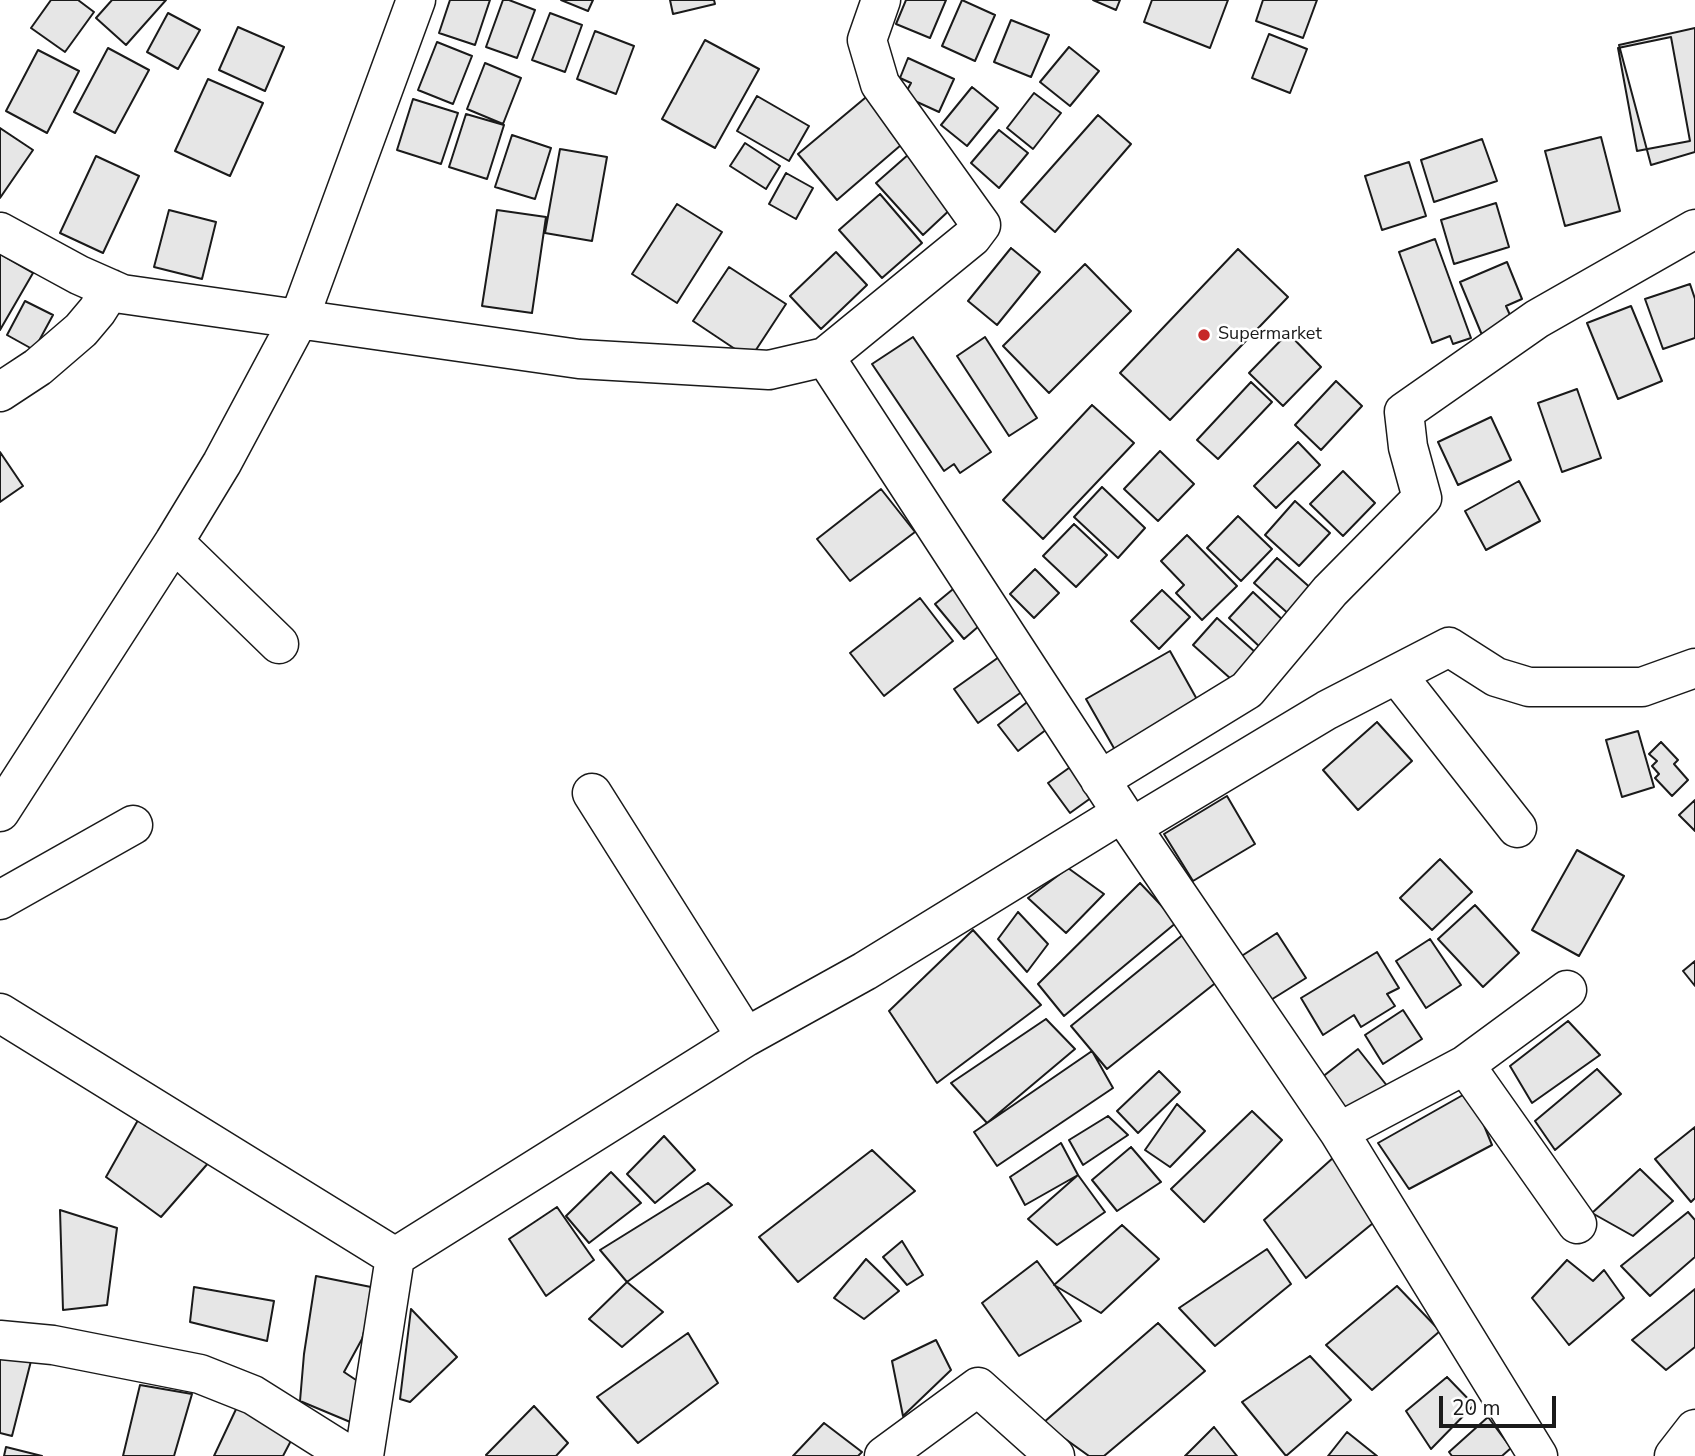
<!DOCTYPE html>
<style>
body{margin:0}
#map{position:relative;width:1695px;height:1456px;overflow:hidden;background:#fff;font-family:"Nunito Sans",sans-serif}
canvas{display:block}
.scale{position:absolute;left:1439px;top:1396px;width:117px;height:32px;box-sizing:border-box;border:4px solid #1a1a1a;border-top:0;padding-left:9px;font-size:21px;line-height:24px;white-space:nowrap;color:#1a1a1a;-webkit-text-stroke:5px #fff;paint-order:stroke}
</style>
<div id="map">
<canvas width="1695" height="1456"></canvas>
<div class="scale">20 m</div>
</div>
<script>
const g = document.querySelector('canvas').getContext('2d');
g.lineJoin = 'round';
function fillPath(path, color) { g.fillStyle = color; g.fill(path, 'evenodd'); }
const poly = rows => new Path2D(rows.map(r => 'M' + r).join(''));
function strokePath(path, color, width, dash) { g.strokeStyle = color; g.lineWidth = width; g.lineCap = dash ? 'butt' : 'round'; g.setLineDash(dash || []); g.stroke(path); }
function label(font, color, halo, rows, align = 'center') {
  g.font = font + ' "Nunito Sans",sans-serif'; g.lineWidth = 5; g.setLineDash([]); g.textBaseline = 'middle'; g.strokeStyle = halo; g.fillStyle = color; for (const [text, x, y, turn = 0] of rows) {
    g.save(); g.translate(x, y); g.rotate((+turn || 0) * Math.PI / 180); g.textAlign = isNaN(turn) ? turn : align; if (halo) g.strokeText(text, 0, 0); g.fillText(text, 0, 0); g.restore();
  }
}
const building = poly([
 [51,0,78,0,94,12,65,52,31,28,51,0],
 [112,0,166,0,126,45,96,18,112,0],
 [450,0,490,0,475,45,439,33,450,0],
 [503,0,509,0,535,10,517,58,486,47,503,0],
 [561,0,593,0,588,11,561,0],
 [670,0,714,0,715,4,673,14,670,0],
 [906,0,946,0,930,38,896,24,906,0],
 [962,0,995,15,975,61,942,46,962,0],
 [1093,0,1120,0,1116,10,1093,0],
 [1152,0,1228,0,1210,48,1144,22,1152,0],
 [1263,0,1317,0,1303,38,1256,21,1263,0],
 [168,13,200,30,178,69,147,52,168,13],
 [550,13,582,25,565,72,532,60,550,13],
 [1011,20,1049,35,1031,77,994,62,1011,20],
 [238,27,284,47,265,91,219,70,238,27],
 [1695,28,1695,152,1651,165,1619,45,1695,28],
 [595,31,634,46,616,94,577,79,595,31],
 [1269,34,1307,49,1290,93,1252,78,1269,34],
 [1671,37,1690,141,1637,151,1618,48,1671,37],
 [705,40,759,69,715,148,662,119,705,40],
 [437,42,472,56,453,104,418,90,437,42],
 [1069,47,1099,71,1070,106,1040,82,1069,47],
 [108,48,149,70,115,133,74,112,108,48],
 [38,50,79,71,47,133,6,111,38,50],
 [908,58,954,79,939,112,904,96,911,83,900,78,908,58],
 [485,63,521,78,503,124,467,109,485,63],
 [208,79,263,103,230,176,175,151,208,79],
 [972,87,998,108,967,146,941,125,972,87],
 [871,93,897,124,889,130,901,145,837,200,798,154,871,93],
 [1034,93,1061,113,1033,149,1007,128,1034,93],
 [757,96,809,126,789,161,737,131,757,96],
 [413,99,458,113,441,164,397,150,413,99],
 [466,114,504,125,487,179,449,167,466,114],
 [1098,115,1131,144,1055,232,1021,202,1098,115],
 [0,128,33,150,0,198,0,128],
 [999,130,1028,153,999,188,971,163,999,130],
 [512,135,551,148,535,199,495,187,512,135],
 [1601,137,1620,211,1565,226,1545,151,1601,137],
 [1482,139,1497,181,1434,202,1421,160,1482,139],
 [745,143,780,166,766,189,730,166,745,143],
 [560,149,607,157,592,241,545,233,560,149],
 [909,154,955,205,923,235,876,183,909,154],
 [96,156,139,176,103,253,60,233,96,156],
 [1409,162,1426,216,1382,230,1365,176,1409,162],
 [786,173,813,188,796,219,769,204,786,173],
 [880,194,922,243,882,278,839,230,880,194],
 [1496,203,1509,247,1454,264,1441,220,1496,203],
 [677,204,722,232,677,303,632,274,677,204],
 [169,210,216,222,202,279,154,267,169,210],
 [497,210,546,217,532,313,482,306,497,210],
 [1435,239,1471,338,1453,344,1450,336,1432,343,1399,252,1435,239],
 [1011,248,1040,272,997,325,968,301,1011,248],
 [1238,249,1288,297,1170,420,1120,373,1238,249],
 [836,252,867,285,821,329,790,296,836,252],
 [0,254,33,273,0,330,0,254],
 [1507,262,1522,299,1506,306,1513,322,1482,335,1460,282,1507,262],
 [1085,264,1131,311,1049,393,1003,346,1085,264],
 [729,267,786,304,750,359,693,321,729,267],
 [1690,284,1695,299,1695,338,1663,349,1645,299,1690,284],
 [25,301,53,315,34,350,7,335,25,301],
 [1631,306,1662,381,1618,399,1587,323,1631,306],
 [1288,333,1321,367,1283,406,1249,373,1288,333],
 [913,337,991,452,960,473,954,464,944,471,872,364,913,337],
 [985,337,1037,418,1009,436,957,356,985,337],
 [1336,381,1362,406,1321,450,1295,425,1336,381],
 [1251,382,1272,402,1218,459,1197,440,1251,382],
 [1577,389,1601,458,1562,472,1538,403,1577,389],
 [1092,405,1134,443,1043,539,1003,500,1092,405],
 [1491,417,1511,460,1458,485,1438,442,1491,417],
 [1298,442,1320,465,1276,508,1254,486,1298,442],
 [1160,451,1194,484,1158,521,1124,489,1160,451],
 [0,452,23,486,0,502,0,452],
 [1343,471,1375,503,1343,536,1310,504,1343,471],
 [1519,481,1540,521,1486,550,1465,511,1519,481],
 [1102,487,1145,528,1118,558,1074,517,1102,487],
 [881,489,915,532,850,581,817,539,881,489],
 [1295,501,1330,533,1299,566,1265,535,1295,501],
 [1238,516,1272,549,1241,581,1207,548,1238,516],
 [1074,524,1107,555,1076,587,1043,556,1074,524],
 [1187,535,1237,586,1202,620,1176,593,1184,585,1161,561,1187,535],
 [1277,558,1314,591,1291,616,1254,583,1277,558],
 [1035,569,1059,593,1034,618,1010,594,1035,569],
 [958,585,987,619,964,639,935,604,958,585],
 [1162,590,1190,617,1159,649,1131,621,1162,590],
 [1253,592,1285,622,1261,648,1229,618,1253,592],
 [920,598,953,641,884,696,850,653,920,598],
 [1217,618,1255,652,1231,679,1193,645,1217,618],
 [1170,651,1199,703,1115,750,1086,699,1170,651],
 [999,657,1023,691,978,723,954,689,999,657],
 [1031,699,1051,726,1018,751,998,725,1031,699],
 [1377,722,1412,761,1358,810,1323,770,1377,722],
 [1638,731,1654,787,1622,797,1606,740,1638,731],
 [1661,742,1678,760,1674,764,1688,780,1672,796,1655,778,1659,774,1652,766,1657,761,1649,754,1661,742],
 [1080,760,1102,790,1070,813,1048,783,1080,760],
 [1227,796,1255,844,1193,881,1164,834,1227,796],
 [1695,800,1695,831,1679,815,1695,800],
 [1577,850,1624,876,1579,956,1532,930,1577,850],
 [1440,859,1472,892,1432,930,1400,898,1440,859],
 [1068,868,1104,894,1066,933,1028,898,1068,868],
 [1140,883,1177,922,1064,1016,1038,984,1140,883],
 [1475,905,1519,953,1483,987,1438,939,1475,905],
 [1018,912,1048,944,1027,972,998,939,1018,912],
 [973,930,1041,1005,937,1083,889,1011,973,930],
 [1185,933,1223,977,1107,1069,1071,1026,1185,933],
 [1277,933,1306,978,1266,1003,1237,959,1277,933],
 [1430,939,1461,985,1426,1008,1396,961,1430,939],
 [1377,952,1399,988,1387,994,1395,1006,1361,1027,1354,1015,1323,1035,1301,998,1377,952],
 [1695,961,1695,986,1683,971,1695,961],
 [1403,1010,1422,1039,1383,1064,1365,1035,1403,1010],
 [1046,1019,1075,1049,987,1123,951,1083,1046,1019],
 [1568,1021,1600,1055,1532,1103,1510,1066,1568,1021],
 [1358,1049,1388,1087,1350,1116,1321,1078,1358,1049],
 [1092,1051,1113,1088,997,1166,974,1132,1092,1051],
 [1597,1069,1621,1094,1555,1150,1535,1121,1597,1069],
 [1159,1071,1180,1092,1138,1133,1117,1111,1159,1071],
 [1470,1091,1492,1145,1409,1189,1378,1143,1470,1091],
 [1177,1104,1205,1131,1170,1167,1145,1150,1177,1104],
 [1252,1111,1282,1140,1204,1222,1171,1189,1252,1111],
 [142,1113,210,1161,161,1217,106,1177,142,1113],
 [1108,1116,1128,1135,1083,1165,1069,1140,1108,1116],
 [1695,1127,1695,1198,1691,1202,1655,1159,1695,1127],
 [664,1136,695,1170,655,1203,627,1174,664,1136],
 [1061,1143,1078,1175,1025,1205,1010,1177,1061,1143],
 [1131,1147,1161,1182,1117,1211,1092,1180,1131,1147],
 [872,1150,915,1191,798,1282,759,1237,872,1150],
 [1334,1157,1378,1219,1306,1278,1264,1220,1334,1157],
 [1640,1169,1673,1201,1633,1236,1592,1213,1640,1169],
 [611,1172,641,1203,589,1243,566,1216,611,1172],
 [1078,1175,1105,1212,1057,1245,1028,1219,1078,1175],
 [708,1183,732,1205,627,1282,600,1250,708,1183],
 [557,1207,594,1260,546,1296,509,1239,557,1207],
 [60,1210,117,1228,107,1305,63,1310,60,1210],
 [1688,1212,1695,1220,1695,1257,1650,1296,1621,1266,1688,1212],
 [1122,1225,1159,1259,1101,1313,1054,1285,1122,1225],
 [902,1241,923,1275,907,1285,883,1257,902,1241],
 [1267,1249,1291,1284,1215,1346,1179,1308,1267,1249],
 [866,1259,899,1291,864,1319,834,1298,866,1259],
 [1567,1260,1593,1281,1604,1270,1624,1298,1569,1345,1532,1298,1567,1260],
 [1037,1261,1081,1321,1019,1356,982,1303,1037,1261],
 [316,1276,376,1288,362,1339,344,1372,359,1382,355,1424,300,1401,304,1354,316,1276],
 [627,1282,663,1312,622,1347,589,1319,627,1282],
 [1397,1286,1440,1331,1372,1390,1326,1345,1397,1286],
 [194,1287,274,1301,267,1341,190,1322,194,1287],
 [1695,1289,1695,1347,1666,1370,1632,1340,1695,1289],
 [411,1309,457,1357,410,1402,400,1399,411,1309],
 [1158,1323,1205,1371,1104,1456,1089,1456,1043,1423,1158,1323],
 [688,1333,718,1383,638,1443,597,1397,688,1333],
 [936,1340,951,1370,903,1416,892,1361,936,1340],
 [0,1354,32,1357,12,1436,0,1433,0,1354],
 [1310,1356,1351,1400,1286,1456,1242,1402,1310,1356],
 [1447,1377,1474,1405,1431,1449,1406,1411,1447,1377],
 [140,1385,192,1394,174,1456,123,1456,140,1385],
 [238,1405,294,1435,283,1456,214,1456,238,1405],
 [534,1406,568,1443,556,1456,487,1456,486,1455,534,1406],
 [1488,1417,1511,1448,1502,1456,1452,1456,1449,1452,1488,1417],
 [824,1423,862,1452,858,1456,793,1456,824,1423],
 [1214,1427,1237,1456,1185,1456,1214,1427],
 [1347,1432,1377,1456,1328,1456,1347,1432],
 [6,1447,42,1456,4,1456,6,1447]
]);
fillPath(building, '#e6e6e6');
strokePath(building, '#1a1a1a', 2);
const minor = poly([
 [0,232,79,275,122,294,579,359,769,370,825,357,972,237,981,225,880,84,867,40,881,0],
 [825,357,1122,813,1339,1132,1538,1456],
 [0,392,38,367,81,330,97,311,111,289],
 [174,542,279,644],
 [1397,675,1517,828],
 [1100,780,1247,690,1330,591,1422,498,1408,447,1404,412,1537,319,1695,229],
 [592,793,746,1037],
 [0,812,174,542,222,463,299,319,416,0],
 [1132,827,1327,710,1449,647,1496,677,1529,687,1642,687,1695,668],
 [0,900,133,825],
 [0,1013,395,1257],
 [1465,1065,1577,1224],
 [1339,1132,1465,1065,1567,990],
 [0,1340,53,1345,200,1374,253,1395,350,1456],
 [364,1456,395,1257,746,1037,865,971,1122,813],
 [884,1456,978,1387,1055,1456],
 [1674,1456,1695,1429]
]);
strokePath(minor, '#1a1a1a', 41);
strokePath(minor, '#fff', 38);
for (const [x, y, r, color] of [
 [1204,335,7,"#c62828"]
]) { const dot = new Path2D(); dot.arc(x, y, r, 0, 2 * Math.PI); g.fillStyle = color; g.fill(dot); strokePath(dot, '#fff', 2.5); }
label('18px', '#1a1a1a', '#fff', [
 ["Supermarket",1218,335]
], 'left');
</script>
